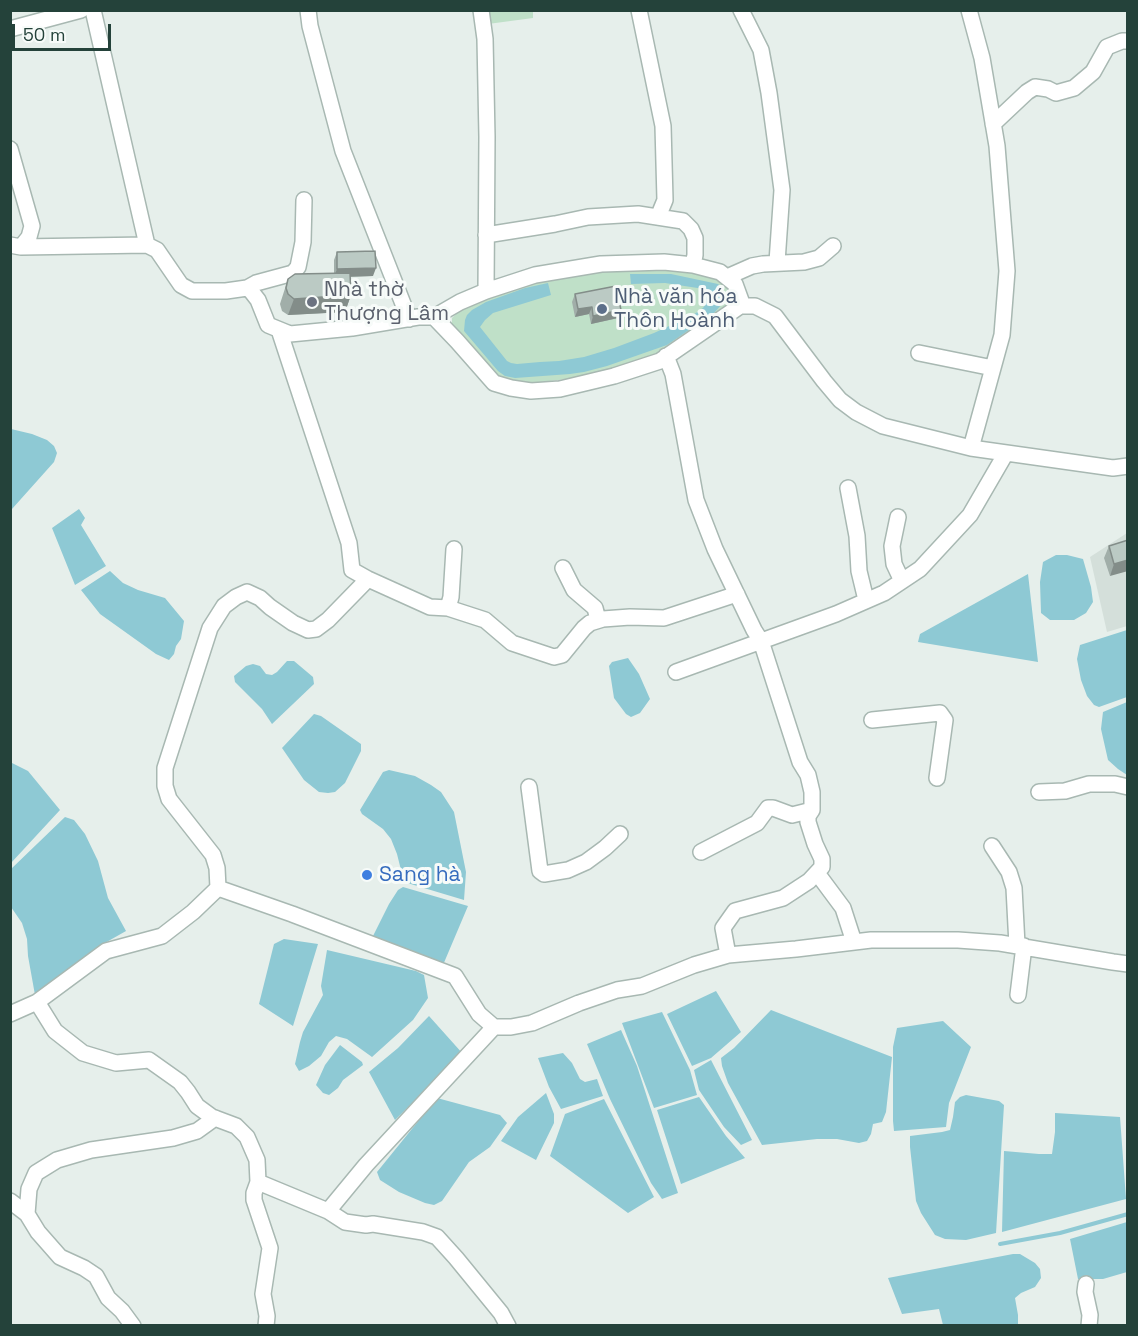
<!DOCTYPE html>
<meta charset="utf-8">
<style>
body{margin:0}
#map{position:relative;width:1138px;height:1336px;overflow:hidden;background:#e6efeb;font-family:"Space Grotesk",sans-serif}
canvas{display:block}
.frame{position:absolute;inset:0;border:12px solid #24423a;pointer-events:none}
.scale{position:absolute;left:12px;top:24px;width:99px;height:27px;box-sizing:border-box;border:3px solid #24423a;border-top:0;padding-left:8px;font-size:18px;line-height:21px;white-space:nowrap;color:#24423a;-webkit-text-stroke:4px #f7fbf9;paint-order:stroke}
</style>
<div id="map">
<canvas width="1138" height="1336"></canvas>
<div class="frame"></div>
<div class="scale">50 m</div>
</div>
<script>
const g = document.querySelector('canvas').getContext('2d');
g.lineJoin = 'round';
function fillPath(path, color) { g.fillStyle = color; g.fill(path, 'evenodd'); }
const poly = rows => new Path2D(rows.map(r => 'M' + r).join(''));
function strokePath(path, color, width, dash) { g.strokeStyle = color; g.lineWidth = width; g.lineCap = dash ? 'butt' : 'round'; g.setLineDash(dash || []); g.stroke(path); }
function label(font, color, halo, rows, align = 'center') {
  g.font = font + ' "Space Grotesk",sans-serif'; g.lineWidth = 6; g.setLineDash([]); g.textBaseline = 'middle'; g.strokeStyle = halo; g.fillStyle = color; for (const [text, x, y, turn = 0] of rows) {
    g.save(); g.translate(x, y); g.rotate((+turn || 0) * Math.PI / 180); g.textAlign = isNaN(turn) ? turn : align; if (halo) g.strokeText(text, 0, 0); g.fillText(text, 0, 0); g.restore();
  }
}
fillPath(poly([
 [1127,533,1127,626,1107,632,1090,557]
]), '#d4dfda');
fillPath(poly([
 [485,11,533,11,533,18,488,24],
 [666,269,705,273,718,278,729,287,729,304,721,313,658,355,584,377,524,384,503,380,452,324,452,318,461,309,490,294,577,272]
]), '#bfe0c8');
fillPath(poly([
 [630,274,671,274,718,284,721,287,723,298,722,304,714,313,667,345,607,366,584,372,570,374,515,378,505,376,498,371,464,331,465,320,467,315,472,310,486,302,525,288,548,283,551,295,493,313,485,320,480,327,507,361,511,363,517,364,540,362,559,361,584,357,614,348,654,333,693,315,703,308,705,305,707,294,707,291,704,289,665,283,631,284],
 [11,429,32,434,47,440,54,446,57,453,54,462,12,509,10,509],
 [79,509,85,518,81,525,106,566,75,585,52,528],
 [1056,555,1067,555,1083,559,1091,587,1093,602,1086,613,1074,620,1050,620,1041,613,1040,582,1043,562],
 [110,571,123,583,138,590,165,598,184,621,181,639,176,646,174,654,169,660,156,654,100,614,81,590],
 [1028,574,1038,662,918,642,920,634],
 [1127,630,1127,697,1099,707,1094,705,1087,696,1081,680,1077,659,1080,645],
 [628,658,639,674,650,699,640,713,631,717,626,714,614,698,609,666,612,662],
 [287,661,294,661,313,677,314,684,272,724,262,709,235,682,234,676,246,666,253,664,260,666,266,674,272,675,277,672],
 [1127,702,1127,775,1118,769,1108,760,1101,729,1103,712],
 [314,714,321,716,361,744,361,751,345,783,335,792,328,793,319,792,304,780,282,748],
 [12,763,28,771,60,810,11,863,10,764],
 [389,770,415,776,431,785,441,792,454,812,466,872,464,900,404,882,397,854,391,839,383,829,362,814,360,810,383,772],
 [65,817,74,820,85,834,98,861,108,898,126,931,96,948,35,995,28,956,27,939,22,923,11,907,10,870],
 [403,887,468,906,443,965,372,938,389,904,398,890],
 [284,939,318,944,293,1026,259,1004,274,944],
 [327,950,416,971,424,975,428,998,413,1020,372,1057,347,1039,336,1036,329,1042,321,1056,309,1066,299,1071,295,1064,300,1042,303,1032,323,995,321,986],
 [716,991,741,1032,711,1058,692,1066,667,1014],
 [771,1010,892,1057,886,1112,882,1122,873,1124,871,1134,867,1141,859,1143,837,1139,817,1139,762,1145,728,1083,722,1066,721,1058,734,1048],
 [662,1012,690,1070,697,1095,654,1108,622,1023],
 [429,1016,463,1054,395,1120,369,1072,398,1048],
 [943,1021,971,1047,949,1103,946,1127,894,1131,893,1121,893,1047,897,1028],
 [621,1030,637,1066,678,1193,662,1199,651,1183,610,1099,587,1044],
 [340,1045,362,1062,363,1065,343,1080,338,1088,329,1095,323,1093,316,1085,325,1065],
 [563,1053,572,1063,580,1079,585,1082,597,1079,603,1096,561,1109,549,1087,538,1058],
 [711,1060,752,1140,741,1145,724,1127,699,1090,694,1070],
 [546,1093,554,1114,554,1123,536,1160,501,1141,518,1117],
 [966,1095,999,1101,1004,1105,996,1233,966,1240,945,1239,935,1235,921,1213,916,1201,910,1147,910,1136,942,1132,950,1130,953,1117,955,1102,960,1097],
 [699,1097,726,1136,745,1158,681,1184,657,1110],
 [437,1098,500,1115,507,1123,490,1147,469,1162,442,1201,434,1205,425,1203,399,1192,380,1180,377,1172],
 [604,1099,654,1197,628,1213,550,1156,565,1114],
 [1055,1113,1120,1117,1126,1199,1002,1232,1004,1151,1039,1154,1052,1154,1055,1132],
 [1127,1222,1127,1272,1103,1279,1078,1279,1070,1239],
 [1013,1254,1020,1254,1035,1263,1040,1269,1041,1278,1035,1287,1021,1293,1015,1298,1018,1315,1018,1325,943,1325,939,1309,902,1314,888,1278]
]), '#8ec9d4');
strokePath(poly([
 [1000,1244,1060,1233,1128,1214]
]), '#8ec9d4', 4);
const minor = poly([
 [93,10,147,245],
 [308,10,310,26,343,151,409,319],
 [481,10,485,39,487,137,486,291],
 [639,10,663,126,665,200,658,217],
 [741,10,761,50,769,93,782,190,777,262],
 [969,10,982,58,997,146,1007,271,1002,335,971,448],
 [10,29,81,10],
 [993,124,1027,92,1035,87,1048,89,1056,93,1074,88,1093,72,1107,47,1122,41,1128,41],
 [10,149,32,226,29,237,21,247],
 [486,235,555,224,588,217,638,214,683,221,691,229,695,238,695,255,693,265],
 [10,245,21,247,147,245,157,250,181,285,192,291,226,291,247,288,251,291,258,300,268,325,290,334,352,328,418,317,434,317,457,341,494,383,511,388,531,391,560,389,614,376,660,361,740,306,755,306,775,316,824,381,840,400,856,412,883,426,971,448,1113,468,1128,466],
 [727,277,752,266,763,264,804,262,819,258,833,246],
 [247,288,256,283,293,273,298,267,303,242,304,200],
 [434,317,460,302,486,291,535,275,601,264,664,262,693,265,720,272,735,284,743,306],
 [279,330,349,543,352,570,368,579,430,607,448,608,485,620,512,643,554,657,562,655,584,628,590,623,603,619,630,617,664,618,737,594],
 [919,353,993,368],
 [666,356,673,374,696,500,715,549,754,630,761,641,800,762,808,775,812,792,812,810,808,816,808,822,815,844,822,859,822,867,809,881,783,898,735,911,723,928,728,955],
 [848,488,857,536,859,571,866,600],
 [898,517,892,546,894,564,902,581],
 [563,568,574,590,595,608,598,620],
 [448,608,451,597,454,549],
 [676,672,836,614,884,593,920,569,970,515,1006,453],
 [872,720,940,713,945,720,937,778],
 [529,787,540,871,544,874,568,870,586,862,605,848,620,834],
 [1039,792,1065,791,1089,784,1115,784,1128,787],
 [992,846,1009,872,1014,888,1017,945],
 [701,852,757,823,768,808,773,808,792,815,812,810],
 [817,873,843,908,854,942],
 [218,888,292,914,455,976,479,1014,494,1027,511,1027,532,1023,579,1003,617,990,642,986,694,965,728,955,796,949,871,940,958,940,1000,943,1113,962,1128,964],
 [1018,995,1024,946],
 [37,1002,55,1031,83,1053,116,1063,149,1060,180,1082,188,1092,197,1106,212,1117,236,1126,247,1137,257,1160,258,1182,254,1193,254,1200,270,1248,263,1294,267,1316,266,1326],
 [10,1014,37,1002,106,951,162,936,193,912,218,888,217,868,213,855,169,799,165,786,165,768,210,628,224,606,236,597,247,592,260,598,270,607,293,623,308,630,316,629,328,620,368,579],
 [258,1182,328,1211,345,1222,366,1225,373,1224,423,1232,437,1237,456,1258,501,1313,508,1326],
 [10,1201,27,1214,38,1232,60,1257,84,1268,96,1276,108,1298,122,1311,133,1326],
 [328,1211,366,1165,494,1027],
 [27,1214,29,1189,36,1173,57,1160,91,1150,173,1138,197,1131,215,1118],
 [1086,1284,1085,1292,1090,1315,1089,1326]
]);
strokePath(minor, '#a8b8b2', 18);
strokePath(minor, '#fff', 15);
fillPath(poly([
 [337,252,373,276,350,277,351,295,345,312,288,315,282,311,280,304,288,279,334,273,334,260],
 [575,294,618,318,591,324,589,314,575,317,572,302],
 [1128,540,1110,576,1104,558,1109,546]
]), '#a1aea9');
fillPath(poly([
 [376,268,373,276,334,277,337,269],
 [351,295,345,312,288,315,294,299],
 [592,307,589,314,575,317,578,309],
 [621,310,618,318,591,324,593,316],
 [1128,560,1128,571,1110,576,1114,564]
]), '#838d89');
const building = poly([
 [375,251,376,268,337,269,337,252,375,251],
 [350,273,351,295,294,299,288,294,286,288,288,279,295,274,350,273],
 [616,286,621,310,593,316,592,307,578,309,575,294,616,286],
 [1128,540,1128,560,1114,564,1109,546,1128,540]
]);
fillPath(building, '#bbcac4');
strokePath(building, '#838d89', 1.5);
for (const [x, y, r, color] of [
 [312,302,6,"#6b7280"],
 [602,309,6,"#5c6f8a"],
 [367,875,6,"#3f7fe0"]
]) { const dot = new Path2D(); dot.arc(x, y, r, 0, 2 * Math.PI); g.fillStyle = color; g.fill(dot); strokePath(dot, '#f7fbf9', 2); }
label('21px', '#5b616d', '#f7fbf9', [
 ["Nhà thờ",324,290],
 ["Thượng Lâm",324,314]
], 'left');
label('21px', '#4e5e75', '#f7fbf9', [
 ["Nhà văn hóa",614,297],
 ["Thôn Hoành",614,321]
], 'left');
label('21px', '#366cbe', '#f7fbf9', [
 ["Sang hà",379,875]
], 'left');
</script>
